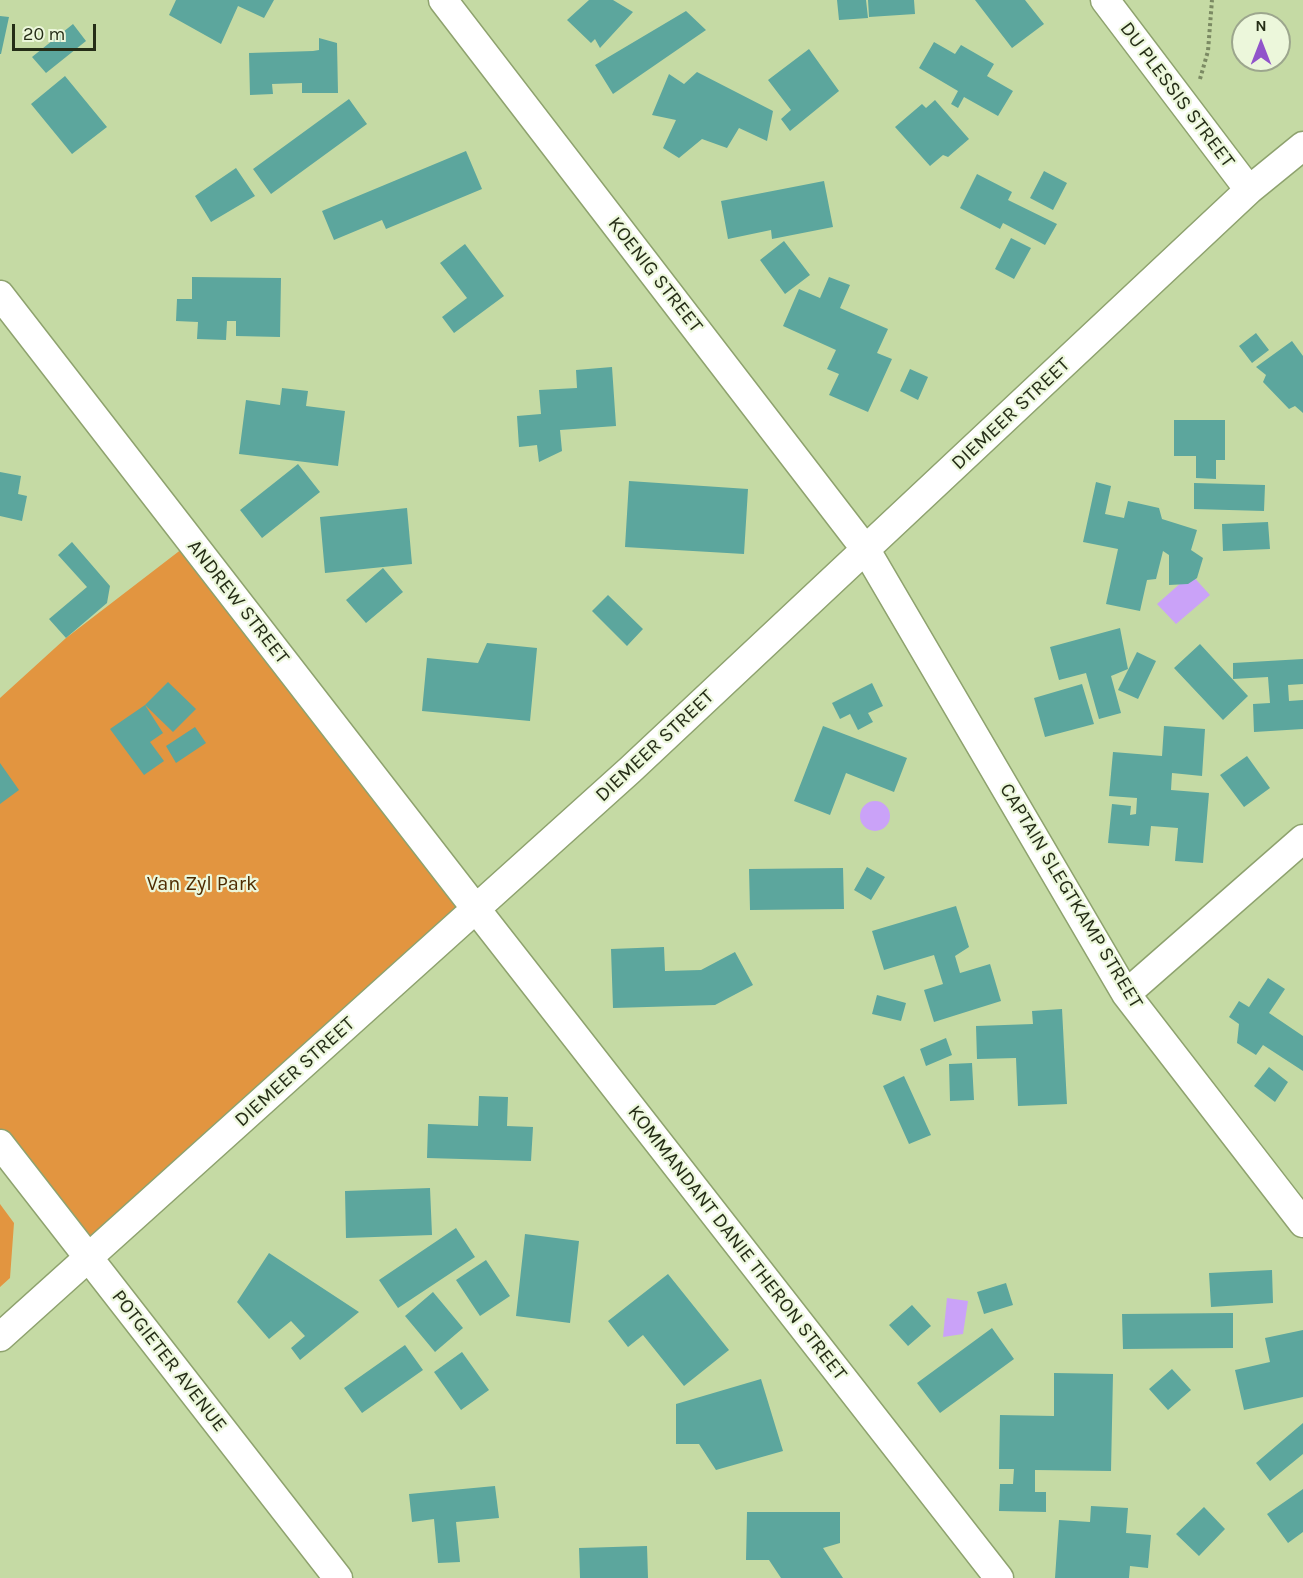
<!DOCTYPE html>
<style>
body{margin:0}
#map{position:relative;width:1303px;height:1578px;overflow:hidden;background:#c5daa4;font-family:Karla,sans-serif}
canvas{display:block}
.north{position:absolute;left:1231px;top:12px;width:60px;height:60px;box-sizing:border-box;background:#ecf7db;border:2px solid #9ca68d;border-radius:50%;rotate:0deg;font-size:16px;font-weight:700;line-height:24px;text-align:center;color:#252d17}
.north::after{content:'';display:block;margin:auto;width:21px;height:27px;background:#9154ca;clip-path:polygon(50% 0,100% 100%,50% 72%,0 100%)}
.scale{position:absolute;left:12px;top:24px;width:84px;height:27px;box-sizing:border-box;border:3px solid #252d17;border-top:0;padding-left:8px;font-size:18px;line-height:21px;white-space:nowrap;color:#252d17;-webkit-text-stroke:4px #ecf7db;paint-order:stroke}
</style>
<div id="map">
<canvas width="1303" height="1578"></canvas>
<div class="north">N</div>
<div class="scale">20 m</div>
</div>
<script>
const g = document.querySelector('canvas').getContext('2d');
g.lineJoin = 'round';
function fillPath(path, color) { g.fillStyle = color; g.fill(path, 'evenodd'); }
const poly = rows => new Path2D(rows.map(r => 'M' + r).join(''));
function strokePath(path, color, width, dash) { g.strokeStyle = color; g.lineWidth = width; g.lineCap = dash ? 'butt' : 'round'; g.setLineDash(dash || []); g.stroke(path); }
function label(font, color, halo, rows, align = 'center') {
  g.font = font + ' Karla,sans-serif'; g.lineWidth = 4.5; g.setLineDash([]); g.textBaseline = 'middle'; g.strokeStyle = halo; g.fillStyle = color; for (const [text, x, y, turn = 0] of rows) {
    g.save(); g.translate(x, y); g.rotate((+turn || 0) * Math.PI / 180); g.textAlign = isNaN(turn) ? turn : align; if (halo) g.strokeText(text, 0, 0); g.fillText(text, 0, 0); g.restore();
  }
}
fillPath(poly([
 [191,542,476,909,89,1258,0,1144,0,698,66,638],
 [0,1204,14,1223,10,1278,0,1287]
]), '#e29540');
fillPath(poly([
 [1191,574,1210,595,1176,624,1157,604],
 '860 816a15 15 0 1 1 30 0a15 15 0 1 1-30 0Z',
 [947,1298,968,1301,963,1334,943,1337]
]), '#caa2f8');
fillPath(poly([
 [176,0,274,0,264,18,238,6,221,44,169,15],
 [589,0,613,0,633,12,600,48,595,39,591,43,567,20],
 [837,0,866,0,868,18,839,20],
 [868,0,914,0,915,14,869,17],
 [975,0,1025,0,1044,24,1012,48],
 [686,11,706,30,613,94,595,65],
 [0,16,9,17,1,54,0,54],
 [73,24,86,41,46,73,32,57],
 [319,38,337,43,338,93,302,93,302,83,272,84,273,94,250,95,249,53,313,51,319,50],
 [934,42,955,54,961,45,994,64,987,76,1013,91,998,116,964,97,958,108,951,104,958,91,919,68],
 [809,49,839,91,790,131,781,119,791,110,768,80],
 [697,72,773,111,767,141,739,128,727,148,702,139,679,158,663,148,676,120,652,115,669,74,684,84],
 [65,76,107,127,72,154,31,104],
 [349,99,367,124,271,194,253,169],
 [935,100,969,139,948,157,943,155,930,166,895,127,922,104,926,108],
 [466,151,482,189,386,229,382,220,334,240,322,211],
 [236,168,255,196,211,222,195,196],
 [1044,171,1067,183,1053,210,1030,198],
 [977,174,1012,192,1008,200,1057,224,1045,245,1003,223,1000,229,960,208],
 [824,181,833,227,772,239,771,230,728,239,721,201],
 [1011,238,1031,248,1014,279,995,269],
 [784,241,810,275,785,294,760,260],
 [465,244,504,296,454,333,442,317,467,298,440,263],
 [192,277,281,278,280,337,236,336,236,321,227,321,226,340,197,339,198,322,176,321,177,299,192,299],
 [829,277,850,285,840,308,888,329,877,353,892,359,868,412,829,395,839,374,827,369,836,350,783,326,799,289,820,298],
 [1256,333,1269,350,1252,363,1239,346],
 [1292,341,1303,356,1303,413,1295,406,1289,409,1263,382,1266,375,1256,367],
 [612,367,616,426,560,430,562,451,539,462,537,445,519,447,517,416,541,414,539,390,577,388,576,370],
 [910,369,928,377,918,400,900,391],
 [282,388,308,391,306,406,345,411,338,466,239,454,246,400,280,405],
 [1174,420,1225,420,1225,460,1216,460,1216,479,1196,478,1196,456,1174,456],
 [298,464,320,492,262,538,240,510],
 [0,472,21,476,18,494,27,496,22,521,0,516],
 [629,481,748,489,744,554,625,547],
 [1096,482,1111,486,1105,514,1124,518,1128,501,1159,508,1162,519,1197,530,1191,550,1203,558,1197,578,1188,584,1169,585,1169,555,1163,551,1156,579,1147,580,1140,611,1106,604,1118,549,1083,542],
 [1194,483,1265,485,1264,511,1194,509],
 [407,508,412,564,325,573,320,517],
 [1268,522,1270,549,1223,551,1222,524],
 [72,542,110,586,107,603,66,638,49,619,87,587,58,555],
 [383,568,403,592,366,623,346,600],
 [608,595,643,629,627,646,592,611],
 [1120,628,1128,669,1111,676,1121,713,1099,719,1086,673,1059,680,1050,647],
 [487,643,537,648,530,721,422,711,427,658,478,663],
 [1200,644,1248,696,1223,720,1174,668],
 [1137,652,1156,661,1138,699,1118,690],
 [1303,659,1303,684,1288,685,1289,701,1303,700,1303,729,1254,732,1253,704,1270,703,1268,677,1233,679,1233,663],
 [168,682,196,709,173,732,145,705,163,733,150,742,164,761,144,775,110,729,145,705],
 [872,683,883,706,868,713,873,722,858,730,850,714,840,719,832,703],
 [1082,684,1094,724,1045,737,1034,698],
 [823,726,907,758,894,792,846,773,830,815,794,801],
 [1164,726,1205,729,1202,776,1172,773,1171,790,1209,793,1203,863,1175,861,1178,828,1151,826,1149,846,1108,843,1112,804,1131,806,1130,815,1136,814,1137,798,1109,796,1113,752,1162,756],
 [195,727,206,743,176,763,166,746],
 [1247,756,1270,788,1244,807,1220,775],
 [0,763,19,790,0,804],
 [867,867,885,877,871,900,854,890],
 [843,868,844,909,750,910,749,869],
 [956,906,969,947,955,956,960,973,990,964,1001,1001,934,1022,924,990,943,984,934,955,884,970,872,931],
 [664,947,665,971,701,970,735,952,753,985,715,1005,613,1008,611,949],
 [1268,978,1285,989,1269,1013,1303,1036,1303,1071,1263,1045,1256,1055,1237,1043,1239,1024,1229,1017,1239,1001,1249,1007],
 [877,995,906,1003,901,1021,872,1014],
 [1062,1009,1067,1104,1018,1106,1016,1058,977,1059,976,1026,1033,1024,1032,1011],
 [946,1038,952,1055,926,1066,920,1049],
 [972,1063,974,1100,950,1101,949,1064],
 [1269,1067,1288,1082,1275,1102,1254,1086],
 [904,1076,931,1135,909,1144,883,1086],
 [479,1096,508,1097,507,1126,533,1127,531,1161,427,1158,428,1124,478,1126],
 [430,1188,432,1235,346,1238,345,1191],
 [456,1228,475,1257,398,1308,379,1280],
 [525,1234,579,1241,570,1323,516,1316],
 [269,1253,359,1312,300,1360,291,1348,305,1336,291,1321,269,1339,237,1302],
 [486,1260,510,1296,480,1316,456,1280],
 [1272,1270,1273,1303,1211,1307,1209,1273],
 [668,1274,729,1350,684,1386,643,1335,628,1347,608,1321],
 [1006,1283,1013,1305,984,1314,977,1292],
 [433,1292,463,1328,435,1352,405,1316],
 [912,1305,931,1326,908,1346,889,1325],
 [1233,1313,1233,1348,1123,1349,1122,1314],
 [992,1328,1014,1359,940,1413,917,1383],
 [1303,1330,1303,1397,1244,1410,1235,1370,1270,1362,1265,1338],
 [405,1345,423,1370,362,1413,344,1388],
 [462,1352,489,1390,461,1410,434,1372],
 [1172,1369,1191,1390,1168,1410,1149,1389],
 [1054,1373,1113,1374,1111,1471,1035,1470,1035,1492,1046,1492,1046,1512,999,1511,1000,1484,1013,1484,1014,1469,999,1469,1000,1415,1054,1416],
 [761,1379,783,1451,716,1470,699,1444,676,1444,676,1404],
 [1303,1423,1303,1454,1270,1481,1256,1463],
 [495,1486,499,1518,456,1522,460,1562,438,1563,434,1519,412,1522,409,1494],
 [1303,1489,1303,1532,1288,1543,1267,1514],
 [1091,1506,1128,1508,1126,1533,1151,1535,1148,1568,1130,1566,1129,1578,1055,1578,1059,1520,1090,1522],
 [1204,1507,1225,1529,1199,1556,1176,1534],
 [747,1512,840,1512,840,1543,823,1548,843,1578,781,1578,769,1560,746,1560],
 [647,1546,648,1578,580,1578,579,1548]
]), '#5ca69d');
const minor = poly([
 [443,0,866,550,1126,994,1303,1223],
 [1105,0,1249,190],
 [0,295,476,909,999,1578],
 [1126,994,1303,839],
 [0,1144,338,1578],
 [0,1337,630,770,1249,190,1303,146]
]);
strokePath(minor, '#8ea26e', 31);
strokePath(poly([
 [1200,79,1208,51,1212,0]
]), '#7b8a63', 4, [3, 3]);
strokePath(minor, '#fff', 28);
label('20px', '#252d17', '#ecf7db', [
 ["DU PLESSIS STREET",1177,95,53],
 ["KOENIG STREET",655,275,52],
 ["DIEMEER STREET",1011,414,-43],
 ["ANDREW STREET",238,602,52],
 ["DIEMEER STREET",655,746,-43],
 ["CAPTAIN SLEGTKAMP STREET",1071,896,59],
 ["DIEMEER STREET",295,1072,-42],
 ["KOMMANDANT DANIE THERON STREET",737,1243,52],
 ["POTGIETER AVENUE",169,1361,52]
]);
label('20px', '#4e2b00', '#ecf7db', [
 ["Van Zyl Park",202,884]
]);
</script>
